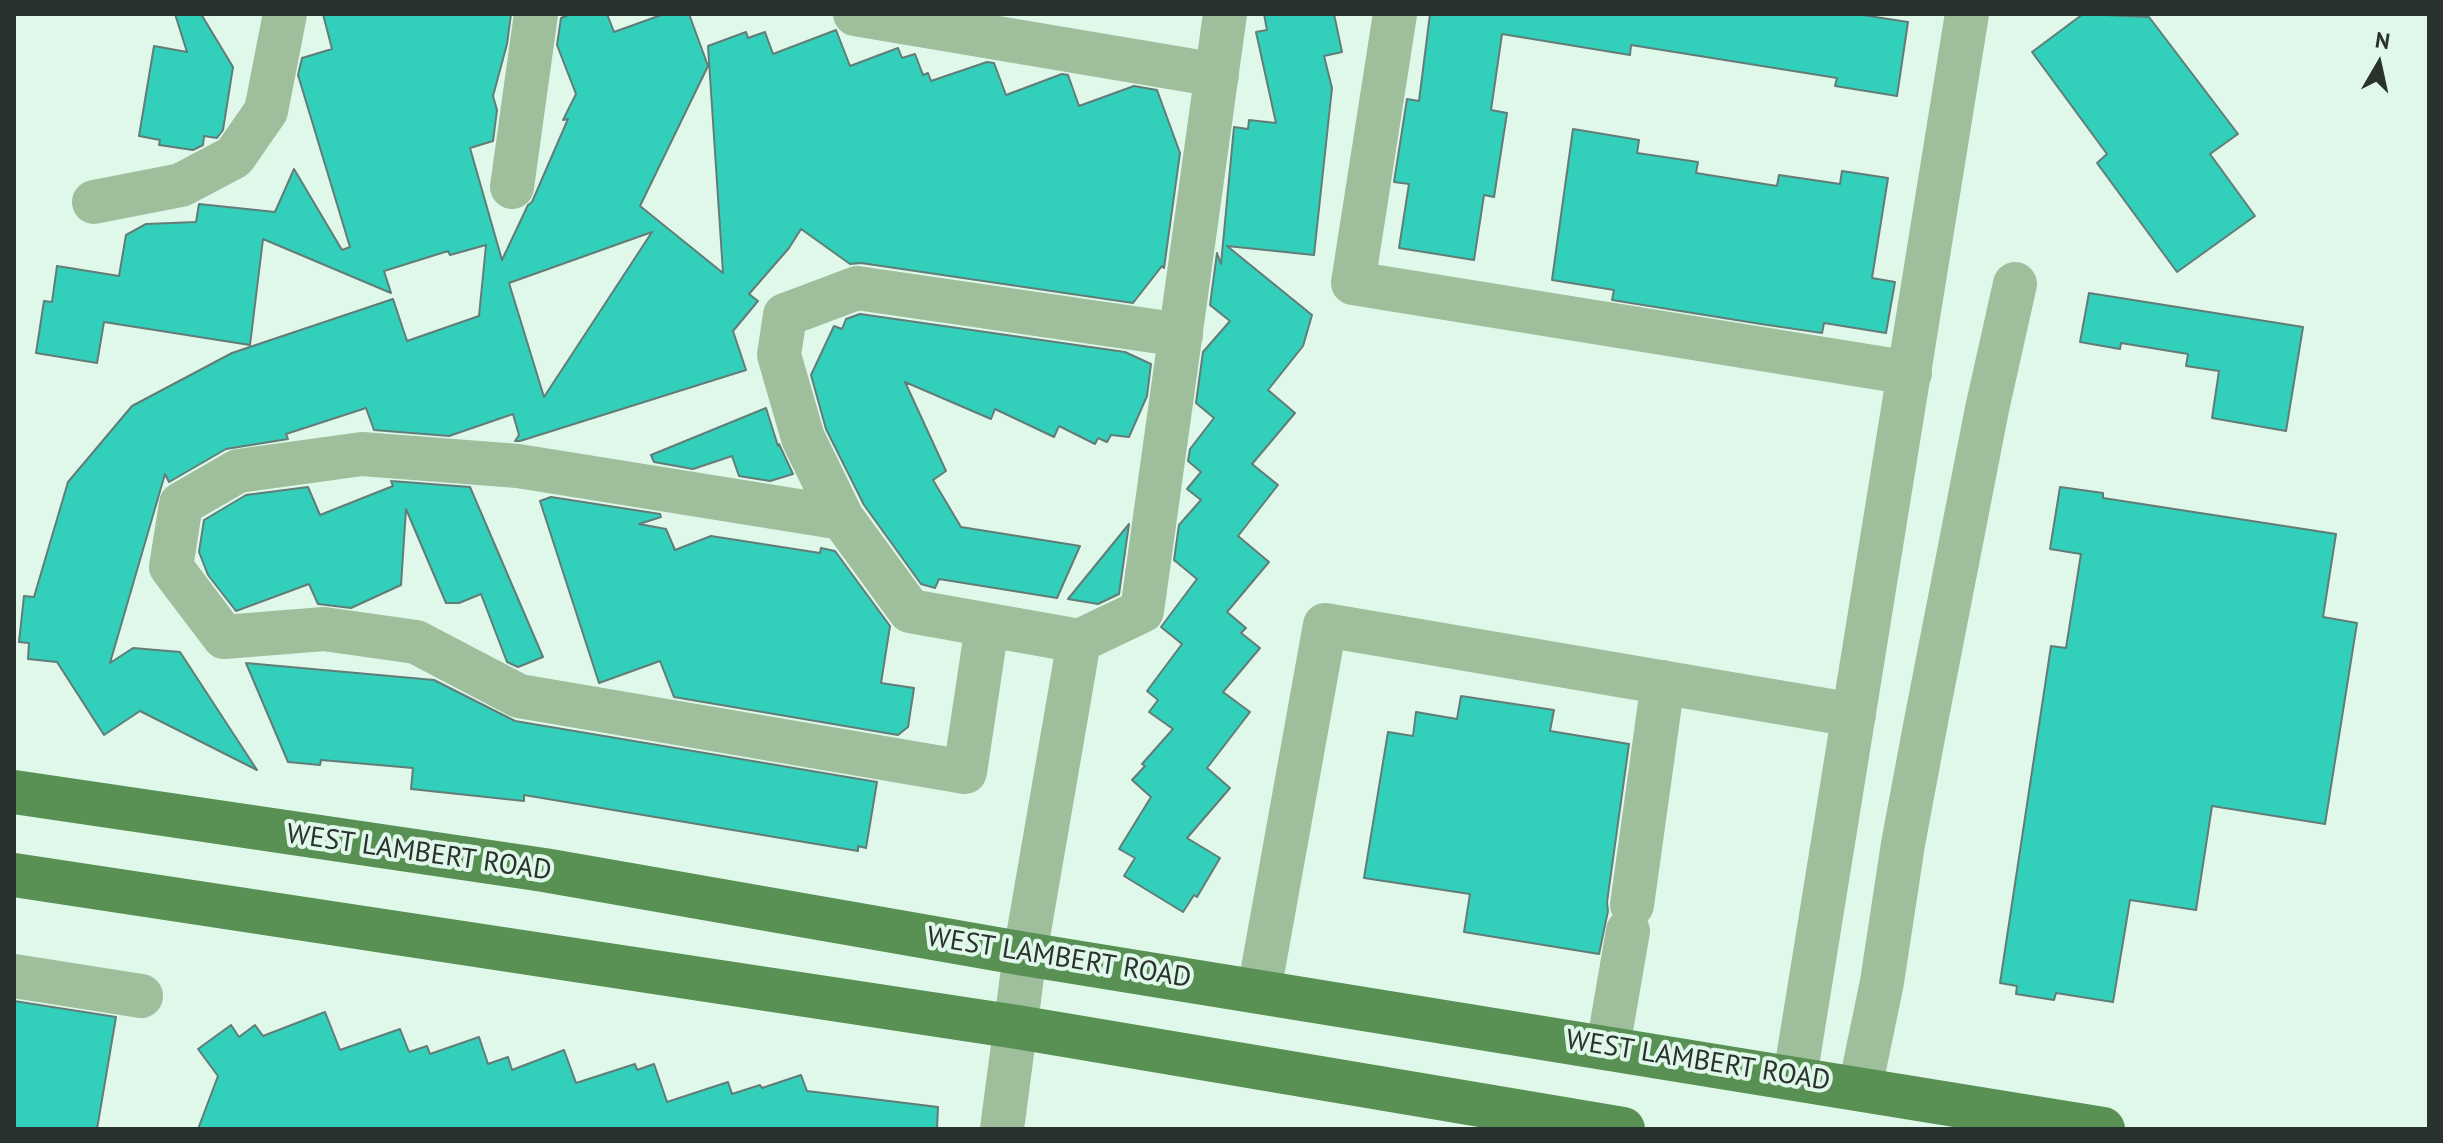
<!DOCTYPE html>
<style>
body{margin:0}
#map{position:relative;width:2443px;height:1143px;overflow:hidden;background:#dff8ea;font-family:"PT Sans",sans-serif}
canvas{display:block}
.frame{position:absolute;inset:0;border:16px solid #29322d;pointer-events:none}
.north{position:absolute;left:2339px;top:24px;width:80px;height:80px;-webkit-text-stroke:6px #dff8ea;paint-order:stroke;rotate:9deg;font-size:22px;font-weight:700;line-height:32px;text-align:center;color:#29322d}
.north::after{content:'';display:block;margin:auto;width:28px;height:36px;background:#29322d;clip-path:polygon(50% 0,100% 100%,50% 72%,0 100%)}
</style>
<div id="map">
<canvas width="2443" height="1143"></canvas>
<div class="frame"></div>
<div class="north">N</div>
</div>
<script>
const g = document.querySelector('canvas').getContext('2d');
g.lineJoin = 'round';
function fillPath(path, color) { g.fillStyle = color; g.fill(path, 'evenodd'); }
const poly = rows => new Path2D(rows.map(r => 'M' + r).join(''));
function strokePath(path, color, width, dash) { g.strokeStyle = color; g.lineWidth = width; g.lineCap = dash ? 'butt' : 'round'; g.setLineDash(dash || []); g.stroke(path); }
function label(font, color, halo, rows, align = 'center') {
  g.font = font + ' "PT Sans",sans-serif'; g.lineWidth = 8; g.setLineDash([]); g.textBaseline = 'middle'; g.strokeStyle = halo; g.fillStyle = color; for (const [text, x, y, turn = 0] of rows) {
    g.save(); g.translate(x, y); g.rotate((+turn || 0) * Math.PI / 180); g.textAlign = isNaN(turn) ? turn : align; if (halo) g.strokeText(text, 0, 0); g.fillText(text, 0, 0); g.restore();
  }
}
const building = poly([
 [175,14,201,14,233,67,223,130,217,138,204,136,203,145,193,150,159,145,160,140,139,136,154,46,187,52,175,14],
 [323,14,511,14,507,44,493,96,497,110,493,141,470,148,502,260,528,205,532,202,568,119,563,120,576,94,557,45,561,18,571,14,607,14,614,32,664,14,689,14,708,66,640,206,723,273,708,46,746,32,748,38,765,32,773,54,836,30,850,66,898,48,902,58,915,54,923,75,928,73,931,81,987,62,994,63,1006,95,1062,74,1068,75,1079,106,1134,86,1157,90,1180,153,1164,268,1162,266,1133,303,861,263,850,264,801,229,789,248,749,294,758,301,733,331,746,370,520,441,515,441,519,435,513,414,449,436,374,430,366,408,286,434,288,439,226,449,169,482,165,474,110,663,133,648,180,652,257,770,140,711,104,735,57,662,28,659,29,643,19,642,24,596,34,597,68,482,132,406,232,353,393,299,407,341,479,316,486,245,450,255,448,251,384,271,391,293,263,239,250,345,104,322,97,363,36,353,44,301,52,302,57,266,119,276,126,235,146,224,196,222,199,204,275,212,294,169,342,250,350,247,298,75,302,58,332,49,323,14],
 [652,232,544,397,509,283,652,232],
 [1264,14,1334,14,1342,52,1324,56,1332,88,1314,255,1227,246,1312,315,1303,346,1268,390,1295,413,1252,464,1278,485,1238,536,1269,562,1227,612,1246,628,1241,633,1260,648,1223,692,1250,712,1207,768,1230,788,1187,838,1220,858,1197,897,1194,895,1183,912,1124,876,1135,858,1119,849,1151,797,1132,780,1145,766,1142,764,1173,729,1149,712,1158,700,1147,691,1182,644,1161,627,1197,579,1174,560,1179,525,1201,500,1187,489,1201,472,1188,461,1190,449,1214,418,1196,403,1203,352,1230,321,1210,305,1217,253,1221,264,1234,127,1248,129,1249,120,1276,123,1256,32,1267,30,1264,14],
 [1430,14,1856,14,1908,22,1897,96,1835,86,1837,78,1631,45,1630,55,1502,34,1491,110,1507,113,1494,197,1484,195,1474,260,1399,248,1409,184,1394,182,1407,99,1419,101,1430,14],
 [2083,14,2149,17,2238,134,2210,154,2255,216,2177,272,2097,163,2107,154,2032,52,2083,14],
 [1573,129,1639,140,1637,153,1698,162,1696,173,1777,186,1779,175,1840,184,1842,171,1888,178,1872,278,1895,282,1886,333,1824,323,1822,333,1761,324,1612,300,1614,290,1552,280,1573,129],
 [2089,293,2303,327,2286,431,2212,418,2219,371,2186,366,2188,354,2121,343,2120,349,2080,342,2089,293],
 [860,314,1125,352,1151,364,1147,396,1129,437,1111,435,1107,442,1098,438,1095,444,1059,426,1054,437,995,409,991,419,905,382,946,471,933,480,961,527,1080,546,1057,598,939,579,935,588,921,584,864,505,826,429,811,375,834,326,842,329,846,319,860,314],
 [766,408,778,446,779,444,793,474,770,481,739,476,732,456,693,469,654,462,651,455,766,408],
 [391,481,470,487,543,657,518,667,507,662,481,594,459,603,446,603,406,509,401,585,351,608,318,604,309,584,236,611,208,575,199,552,204,520,246,495,308,487,320,515,393,486,391,481],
 [2060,487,2103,493,2103,498,2336,534,2323,617,2357,623,2325,824,2212,806,2196,910,2130,900,2113,1002,2056,993,2054,1000,2016,994,2017,986,2000,983,2051,646,2066,648,2081,554,2050,549,2060,487],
 [551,497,660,514,661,517,639,524,666,529,675,550,711,536,820,553,821,548,835,551,890,626,881,683,914,688,908,727,898,735,674,697,660,661,599,683,540,501,551,497],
 [1129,524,1119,594,1098,604,1068,599,1129,524],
 [246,663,434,680,515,721,877,782,866,848,858,846,858,851,524,795,524,801,411,789,413,768,321,760,320,765,288,762,246,663],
 [1461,696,1554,710,1550,731,1629,744,1607,902,1608,911,1599,954,1464,932,1470,894,1364,878,1388,732,1413,736,1416,712,1457,719,1461,696],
 [14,1001,116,1017,97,1129,14,1129,14,1001],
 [325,1012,340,1050,400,1029,409,1052,427,1046,430,1054,479,1037,488,1064,508,1057,512,1070,564,1050,576,1083,635,1064,637,1070,654,1064,667,1102,728,1082,732,1094,760,1085,762,1088,801,1075,807,1091,938,1107,937,1129,198,1129,218,1076,198,1049,231,1025,239,1037,255,1025,263,1036,325,1012]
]);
fillPath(building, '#32d0bb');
strokePath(building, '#627c77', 2);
strokePath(poly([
 [855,14,1217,75],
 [1395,14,1353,283,1910,373],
 [512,187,536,14],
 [94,202,181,185,234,157,266,111,285,14],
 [842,518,803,438,779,355,785,315,857,288,1181,335],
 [987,626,965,772,519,696,416,642,324,629,224,637,171,567,181,504,238,471,362,454,518,466,842,518,910,611,1079,641],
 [1632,905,1663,682],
 [14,976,141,996],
 [1259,991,1325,625,1854,715],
 [1608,1047,1628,931],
 [1795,1077,1967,14],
 [1860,1088,1882,982,1903,844,1927,716,1987,409,2015,284],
 [1002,1129,1025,954,1079,641,1142,611,1225,14]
]), '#9fbe9c', 44);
strokePath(poly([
 [14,792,544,870,1025,954,2103,1129],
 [14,875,1017,1027,1623,1129]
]), '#589153', 44);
label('28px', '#29322d', '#dff8ea', [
 ["WEST LAMBERT ROAD",419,853,8],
 ["WEST LAMBERT ROAD",1059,958,9],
 ["WEST LAMBERT ROAD",1698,1061,9]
]);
</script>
